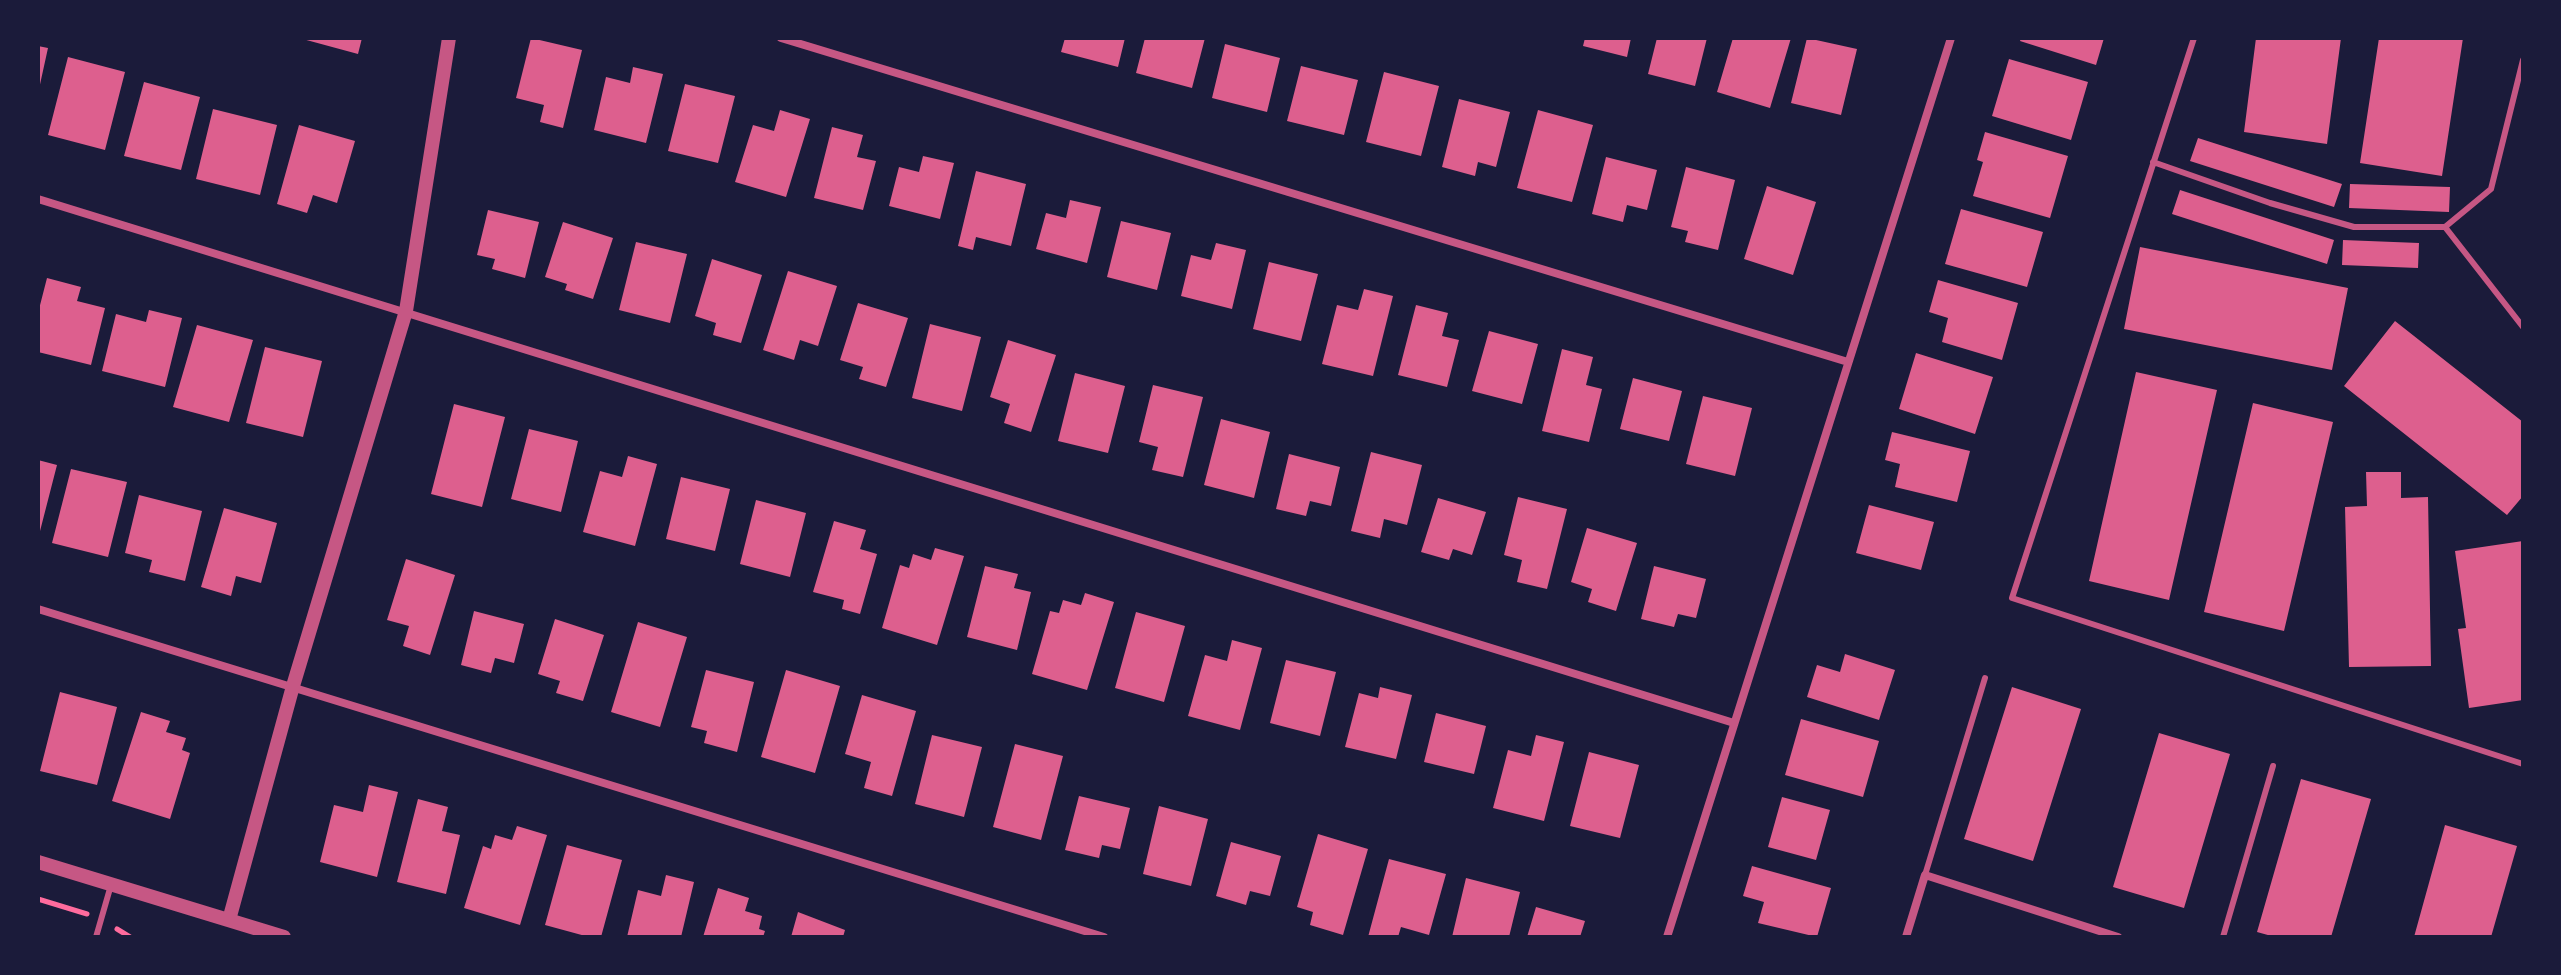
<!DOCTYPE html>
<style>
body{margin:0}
#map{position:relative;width:2561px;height:975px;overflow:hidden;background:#1b1b3a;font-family:"Varela Round",sans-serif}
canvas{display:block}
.frame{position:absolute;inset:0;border:40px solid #1b1b3a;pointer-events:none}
</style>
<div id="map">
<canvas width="2561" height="975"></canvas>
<div class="frame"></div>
</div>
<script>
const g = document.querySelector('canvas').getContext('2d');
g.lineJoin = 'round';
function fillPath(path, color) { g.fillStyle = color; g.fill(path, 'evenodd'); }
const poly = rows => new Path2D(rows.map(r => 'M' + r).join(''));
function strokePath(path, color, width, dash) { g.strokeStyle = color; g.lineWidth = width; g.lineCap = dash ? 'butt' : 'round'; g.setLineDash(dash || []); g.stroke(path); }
fillPath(poly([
 [299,38,362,38,358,54],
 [531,38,582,50,563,128,540,122,544,105,516,98],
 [1065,38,1125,38,1118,67,1061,52],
 [1145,38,1205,38,1192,88,1136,73],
 [1585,38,1631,38,1627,57,1583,46],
 [1657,38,1707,38,1695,86,1648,74],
 [1733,38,1791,38,1770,108,1717,92],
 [1807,38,1857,49,1841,115,1791,103],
 [2021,38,2104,38,2096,65,2020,41],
 [2256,38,2341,38,2327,144,2244,132],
 [2379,38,2463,38,2442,176,2360,163],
 [1225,44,1280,58,1267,112,1212,98],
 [38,46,48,48,39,89,38,89],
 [68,57,125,72,105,150,48,135],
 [2009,59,2088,82,2071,140,1992,116],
 [1301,66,1358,80,1344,135,1287,121],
 [633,67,663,74,646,143,594,130,606,77,630,83],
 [1384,72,1439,86,1421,156,1366,142],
 [144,82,200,97,181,170,124,156],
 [685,84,735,96,718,163,668,151],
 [1459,99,1510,112,1496,167,1478,162,1475,176,1442,167],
 [213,109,277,125,260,195,196,179],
 [780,110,810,119,786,197,735,182,753,125,774,131],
 [1538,110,1593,125,1572,202,1517,188],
 [299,125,355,141,337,203,313,195,307,213,277,204],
 [832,127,863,135,857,157,876,161,863,210,814,198],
 [1985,132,2068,156,2050,218,1973,196,1983,162,1977,160],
 [2198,138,2342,184,2334,207,2190,161],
 [923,156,954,163,940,219,889,206,899,167,919,172],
 [1606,157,1657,170,1647,210,1627,205,1623,222,1592,214],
 [1686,167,1735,180,1718,250,1685,242,1688,231,1671,227],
 [976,171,1026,184,1011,246,976,237,973,250,958,246],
 [2350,184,2450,187,2449,212,2349,208],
 [1767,186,1816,202,1793,275,1744,259],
 [2180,190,2334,240,2327,264,2172,214],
 [1070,200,1101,207,1087,263,1036,249,1046,213,1066,218],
 [1961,209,2043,232,2027,287,1945,264],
 [488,210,539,222,525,278,492,269,495,259,477,255],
 [1121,221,1171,233,1157,290,1107,277],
 [563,222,613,238,593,299,565,290,567,284,545,277],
 [2343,240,2419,243,2418,268,2342,265],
 [636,242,687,254,670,323,619,310],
 [1216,243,1246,250,1232,309,1181,296,1191,255,1211,260],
 [2140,247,2348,288,2332,370,2124,329],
 [712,259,762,275,741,343,713,335,716,323,695,316],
 [1269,262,1318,274,1301,341,1253,329],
 [788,271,837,286,818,346,800,340,794,360,763,350],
 [47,278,81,287,77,301,105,308,91,365,38,352,38,313],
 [1938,280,2018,303,2002,360,1942,342,1948,318,1929,312],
 [1364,289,1393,296,1373,376,1322,364,1337,305,1358,310],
 [858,303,908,318,886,387,859,379,863,367,840,360],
 [1416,305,1448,313,1442,336,1459,340,1447,387,1398,375],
 [149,310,182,318,165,387,102,371,116,314,146,322],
 [2395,321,2523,422,2523,496,2507,515,2344,386],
 [930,324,981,337,962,411,912,398],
 [197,325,253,340,229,422,173,407],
 [1489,331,1538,344,1522,404,1472,391],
 [1008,340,1056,355,1031,432,1004,423,1010,404,990,397],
 [265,347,322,361,303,437,246,423],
 [1562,349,1593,357,1586,385,1602,389,1589,442,1542,431],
 [1916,353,1993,377,1975,434,1899,409],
 [2136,372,2217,390,2169,600,2089,581],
 [1075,373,1125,386,1108,453,1058,441],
 [1633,378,1682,391,1669,441,1620,429],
 [1153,385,1203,397,1183,477,1152,470,1158,447,1139,442],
 [1703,396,1752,408,1735,476,1686,464],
 [2253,403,2333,422,2284,631,2204,612],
 [454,404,505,417,482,507,431,494],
 [1221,419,1270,432,1254,498,1204,485],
 [529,429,578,441,561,512,511,499],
 [1892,432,1970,451,1957,502,1895,487,1900,464,1885,460],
 [1371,452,1422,465,1407,525,1384,519,1380,538,1351,531],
 [1289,454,1340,467,1331,506,1310,501,1306,516,1276,509],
 [628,456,657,464,635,546,583,532,600,471,622,477],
 [38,460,57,465,39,535,38,535],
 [71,469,127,482,108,557,52,543],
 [2366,472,2401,472,2401,498,2428,497,2431,666,2349,667,2345,507,2367,506],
 [681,477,730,489,715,551,666,539],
 [139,495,202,511,185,581,149,572,152,560,125,553],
 [1518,497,1567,509,1547,589,1517,582,1522,560,1504,555],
 [1438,498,1486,512,1472,555,1453,549,1449,560,1421,552],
 [756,500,806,513,790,577,740,564],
 [1869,505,1934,522,1921,570,1856,553],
 [224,508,277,523,261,583,236,576,231,596,201,587],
 [834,521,866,530,860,549,877,554,860,614,842,609,844,600,813,592],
 [1587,528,1637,543,1616,611,1588,602,1592,589,1571,582],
 [2523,541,2523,700,2469,708,2458,629,2466,628,2455,551],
 [935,548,964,556,937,645,882,628,900,565,909,568,913,554,931,560],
 [406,559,455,575,430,655,403,646,409,626,387,620],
 [985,566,1018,574,1014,588,1031,592,1017,650,967,637],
 [1654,566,1706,579,1696,618,1678,614,1674,627,1641,619],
 [1085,593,1114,602,1087,690,1032,674,1050,611,1059,613,1063,600,1081,605],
 [474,611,524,624,514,663,495,658,491,673,461,665],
 [1136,612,1185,626,1164,702,1115,688],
 [555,619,604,635,583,701,556,693,560,681,538,674],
 [638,622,687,637,660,727,611,712],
 [1232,640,1262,648,1240,730,1188,716,1205,655,1227,661],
 [1845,654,1895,670,1879,720,1807,697,1817,665,1840,672],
 [1286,660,1336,672,1320,736,1270,723],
 [706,670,754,682,737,752,704,743,707,731,691,727],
 [786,670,840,686,815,773,761,757],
 [1380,687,1412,695,1396,759,1345,747,1359,693,1378,698],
 [2012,687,2081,709,2033,861,1964,839],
 [60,692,117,707,97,785,40,771],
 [862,695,916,711,892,796,864,788,871,762,845,754],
 [141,712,170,721,166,732,186,738,182,750,190,753,170,819,112,801],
 [1436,713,1486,726,1474,774,1424,762],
 [1801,719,1879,741,1863,797,1785,775],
 [2159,733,2230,754,2184,908,2113,887],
 [932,735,982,747,964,817,915,804],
 [1536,735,1564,742,1544,821,1493,808,1508,750,1531,756],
 [1015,744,1063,756,1041,840,993,827],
 [1589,752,1639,765,1620,838,1570,826],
 [2301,779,2371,799,2331,937,2275,937,2257,932],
 [369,785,398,792,377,877,320,862,334,805,363,812],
 [1079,796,1130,808,1120,849,1102,845,1099,858,1065,850],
 [1782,797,1830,810,1816,860,1768,847],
 [418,799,448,807,442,831,460,835,446,894,397,882],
 [1159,806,1208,819,1191,886,1143,874],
 [2445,825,2517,846,2491,937,2414,937],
 [517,826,547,835,520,925,464,908,483,846,491,849,495,835,512,840],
 [1318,834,1368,849,1343,935,1310,925,1313,912,1297,907],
 [1231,842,1281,856,1270,896,1250,891,1246,905,1216,896],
 [567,845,622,860,601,937,589,937,545,925],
 [1389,859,1446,874,1429,935,1401,927,1398,937,1368,937],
 [1752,866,1831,888,1817,937,1758,923,1764,902,1743,896],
 [666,875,694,882,681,937,627,937,638,890,661,896],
 [1466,878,1520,892,1509,937,1452,937],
 [718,888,749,898,745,911,762,916,759,929,765,931,763,937,703,937],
 [1536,907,1585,921,1580,937,1527,937],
 [798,912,845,930,843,937,791,937]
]), '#dd5f8e');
strokePath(poly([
 [38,899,87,914],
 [117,929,130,937]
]), '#ff6b9d', 5);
strokePath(poly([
 [2194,38,2012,598,2523,764],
 [2153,162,2270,203,2354,227,2445,227,2491,189,2523,60],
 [2445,227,2523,327],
 [1925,875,1985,678],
 [96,937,111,885],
 [2223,937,2273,766]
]), '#c65784', 6);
strokePath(poly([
 [781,38,1848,362],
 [38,199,1734,723],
 [38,609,1104,937],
 [1667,937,1951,38],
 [1906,937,1925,875,2118,937]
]), '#c65784', 8);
strokePath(poly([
 [38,862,284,937],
 [229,920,293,686,406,311,449,38]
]), '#c65784', 14);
</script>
